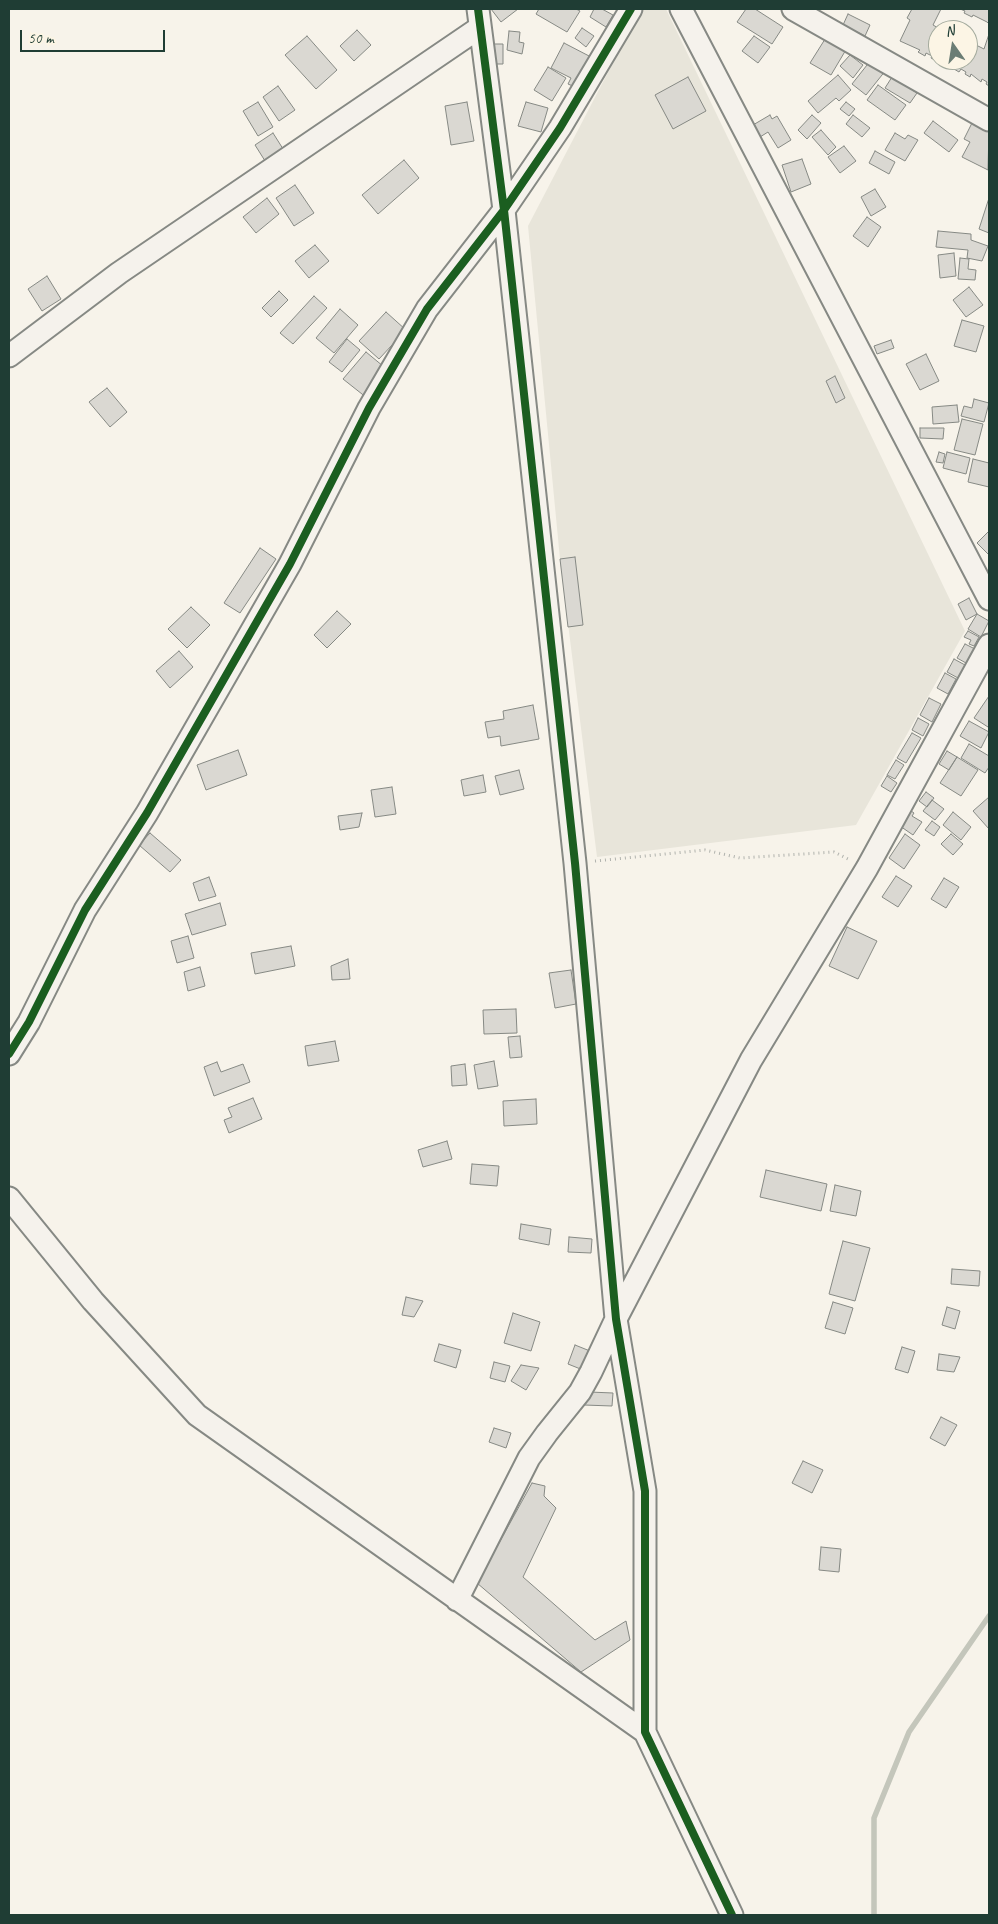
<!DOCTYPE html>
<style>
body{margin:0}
#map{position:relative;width:998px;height:1924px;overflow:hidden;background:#f7f3ea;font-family:Caveat,sans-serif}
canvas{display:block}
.frame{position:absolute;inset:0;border:10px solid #1f3d34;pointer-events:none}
.north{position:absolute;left:928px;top:20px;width:50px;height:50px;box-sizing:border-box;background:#fcf5e5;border:1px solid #a4ab9e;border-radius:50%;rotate:347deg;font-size:14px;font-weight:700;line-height:20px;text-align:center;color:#1f3d34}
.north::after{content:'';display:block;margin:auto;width:18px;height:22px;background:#6b7d74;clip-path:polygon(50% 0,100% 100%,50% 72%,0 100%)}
.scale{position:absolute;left:20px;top:30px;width:145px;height:22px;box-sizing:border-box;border:2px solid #1f3d34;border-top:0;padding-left:6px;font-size:15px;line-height:18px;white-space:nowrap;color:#1f3d34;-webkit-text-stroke:4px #fcf5e5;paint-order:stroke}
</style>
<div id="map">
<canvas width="998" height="1924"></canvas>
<div class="frame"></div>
<div class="north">N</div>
<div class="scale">50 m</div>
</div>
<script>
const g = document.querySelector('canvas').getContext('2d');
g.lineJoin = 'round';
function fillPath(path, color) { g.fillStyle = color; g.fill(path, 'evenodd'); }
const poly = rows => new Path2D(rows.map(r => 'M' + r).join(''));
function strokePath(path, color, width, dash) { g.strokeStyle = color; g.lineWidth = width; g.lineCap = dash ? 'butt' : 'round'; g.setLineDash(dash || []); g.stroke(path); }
fillPath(poly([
 [641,9,666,9,965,631,856,825,597,857,560,559,528,226]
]), '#e8e5da');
strokePath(poly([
 [874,1915,874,1818,909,1732,989,1616]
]), '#c4c6bb', 5.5);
const building = poly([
 [491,9,518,9,501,22,491,9],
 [539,9,576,9,580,11,567,32,536,14,539,9],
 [594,9,602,9,613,15,606,27,590,17,594,9],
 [746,9,755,9,783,27,772,44,737,22,746,9],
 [912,9,941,9,933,25,940,29,938,30,937,61,931,58,932,56,926,53,925,56,918,52,920,50,900,41,910,20,907,18,912,9],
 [960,9,989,9,989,24,987,22,973,15,972,17,964,13,965,11,960,9],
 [848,14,870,25,865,36,843,25,848,14],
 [582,28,594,36,586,47,575,38,582,28],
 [357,30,371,45,354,61,340,46,357,30],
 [509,31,520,32,519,42,524,43,522,54,507,50,509,31],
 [989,34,989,86,986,84,987,82,982,79,981,82,971,74,970,77,965,74,966,72,961,69,959,72,954,69,955,66,950,64,949,67,943,64,945,62,941,60,968,60,968,44,975,47,976,45,984,49,989,34],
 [307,36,337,70,316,89,285,55,307,36],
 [754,36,770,47,758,63,742,51,754,36],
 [827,36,847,48,831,75,810,63,827,36],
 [564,43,591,57,575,87,568,84,571,78,551,68,564,43],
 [492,44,503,44,503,64,491,64,492,44],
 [850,55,863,65,853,78,840,66,850,55],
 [871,60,886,70,866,95,852,84,871,60],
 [548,67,566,78,552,101,534,90,548,67],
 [838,75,851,90,839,101,836,98,818,113,808,101,838,75],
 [688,77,706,111,673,129,655,95,688,77],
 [892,77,917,93,910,103,885,88,892,77],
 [878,85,906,105,895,120,867,100,878,85],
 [278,86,295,110,279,121,263,97,278,86],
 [258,102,273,127,258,136,243,111,258,102],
 [467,102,474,141,451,145,445,106,467,102],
 [526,102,548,108,541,132,518,126,526,102],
 [846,102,855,109,849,116,840,109,846,102],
 [770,115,772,119,777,116,791,140,778,148,768,132,760,137,753,125,770,115],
 [812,115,821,123,807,139,798,130,812,115],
 [853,115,870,128,862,137,846,124,853,115],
 [933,121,958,140,949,152,924,133,933,121],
 [973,121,989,129,988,170,962,157,970,142,964,139,973,121],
 [821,130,836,147,828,155,812,137,821,130],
 [273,133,285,152,267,164,255,145,273,133],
 [895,133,905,139,908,135,918,140,905,161,885,150,895,133],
 [844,146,856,161,840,173,828,157,844,146],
 [875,151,895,162,889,174,869,163,875,151],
 [802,159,811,184,791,192,782,165,802,159],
 [404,160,419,178,378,214,362,195,404,160],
 [295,185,314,213,294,226,276,198,295,185],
 [875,189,886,207,871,216,861,197,875,189],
 [267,198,279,214,256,233,243,217,267,198],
 [989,198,989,233,979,229,989,198],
 [867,217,881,227,868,247,853,236,867,217],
 [938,231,971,234,971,240,988,246,982,261,967,258,968,250,936,247,938,231],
 [315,245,329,261,309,278,295,261,315,245],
 [954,253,956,276,940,278,938,255,954,253],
 [960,258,969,259,968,269,976,270,975,280,958,279,960,258],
 [47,276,61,299,42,311,28,289,47,276],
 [969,287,983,305,966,317,953,300,969,287],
 [279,291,288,300,271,317,262,308,279,291],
 [314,296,327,308,293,344,280,333,314,296],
 [340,309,358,325,334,353,316,338,340,309],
 [386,312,406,330,379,359,359,341,386,312],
 [962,320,984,326,976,352,954,346,962,320],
 [347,339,360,350,342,372,329,362,347,339],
 [891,340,894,348,877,354,874,346,891,340],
 [366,352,389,371,367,398,343,379,366,352],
 [926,354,939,381,920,390,906,364,926,354],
 [835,376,845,398,836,403,826,381,835,376],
 [107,388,127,412,110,427,89,402,107,388],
 [974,399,989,403,984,422,961,416,964,406,972,408,974,399],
 [957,405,959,422,933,424,932,407,957,405],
 [962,419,983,424,975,455,954,450,962,419],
 [920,428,944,428,943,439,920,438,920,428],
 [939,452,945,454,943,463,936,462,939,452],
 [947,452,970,458,966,474,943,468,947,452],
 [973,459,989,463,989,487,968,482,973,459],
 [989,531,989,555,977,543,989,531],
 [260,548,276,559,240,613,224,603,260,548],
 [575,557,583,625,568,627,560,559,575,557],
 [969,598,977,614,966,620,958,604,969,598],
 [191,607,210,625,187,648,168,629,191,607],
 [337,611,351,624,327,648,314,635,337,611],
 [977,614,989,621,981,637,968,629,977,614],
 [968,631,979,637,974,646,969,644,971,640,964,637,968,631],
 [965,644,975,649,966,663,957,658,965,644],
 [179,651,193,667,170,688,156,671,179,651],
 [954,659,965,665,958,678,947,672,954,659],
 [945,673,956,679,948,694,937,688,945,673],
 [989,696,989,725,988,727,974,718,989,696],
 [929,698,941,704,932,722,920,715,929,698],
 [533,705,539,739,501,746,500,736,488,738,485,722,504,719,503,711,533,705],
 [918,718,929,724,923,736,912,730,918,718],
 [969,721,989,732,981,748,960,736,969,721],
 [912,733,921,738,906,763,897,758,912,733],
 [969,744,989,756,989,767,985,773,961,758,969,744],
 [238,750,247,775,206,790,197,765,238,750],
 [947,751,957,757,949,770,939,764,947,751],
 [957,757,978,770,961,796,940,783,957,757],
 [896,760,904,765,895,779,887,775,896,760],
 [519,770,524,789,500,795,495,776,519,770],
 [483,775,486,792,464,796,461,780,483,775],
 [887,776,897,783,891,792,881,786,887,776],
 [392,787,396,814,375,817,371,790,392,787],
 [926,792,934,798,927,807,919,801,926,792],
 [989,797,989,829,973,811,989,797],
 [932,800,944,809,935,820,923,811,932,800],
 [907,808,914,813,912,816,922,822,913,835,900,826,907,808],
 [953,812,971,827,961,840,943,825,953,812],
 [362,813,359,827,340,830,338,816,362,813],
 [932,821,940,827,934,836,925,830,932,821],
 [150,833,181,860,170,872,139,845,150,833],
 [905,834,920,845,904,869,889,858,905,834],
 [951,834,963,844,953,855,941,844,951,834],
 [896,876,912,886,898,907,882,897,896,876],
 [209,877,216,896,199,901,193,883,209,877],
 [944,878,959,887,946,908,931,899,944,878],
 [220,903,226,925,192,935,185,914,220,903],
 [847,927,877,941,858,979,829,966,847,927],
 [188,936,194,958,177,963,171,941,188,936],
 [291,946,295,966,255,974,251,953,291,946],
 [348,959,350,979,332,980,331,966,348,959],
 [200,967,205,986,188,991,184,972,200,967],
 [571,970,576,1004,555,1008,549,973,571,970],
 [516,1009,517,1033,484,1034,483,1010,516,1009],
 [520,1036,522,1057,510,1058,508,1037,520,1036],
 [335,1041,339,1061,308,1066,305,1046,335,1041],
 [494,1061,498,1086,478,1089,474,1065,494,1061],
 [217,1062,221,1072,243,1064,250,1082,214,1096,204,1067,217,1062],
 [465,1064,467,1085,452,1086,451,1066,465,1064],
 [253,1098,262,1119,229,1133,224,1120,232,1117,228,1108,253,1098],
 [536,1099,537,1124,504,1126,503,1101,536,1099],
 [447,1141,452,1159,423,1167,418,1150,447,1141],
 [472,1164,499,1166,497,1186,470,1184,472,1164],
 [766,1170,827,1184,821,1211,760,1197,766,1170],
 [835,1185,861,1191,856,1216,830,1211,835,1185],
 [521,1224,551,1229,549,1245,519,1239,521,1224],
 [569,1237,592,1239,591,1253,568,1252,569,1237],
 [843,1241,870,1248,855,1301,829,1294,843,1241],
 [952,1269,980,1271,979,1286,951,1284,952,1269],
 [406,1297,423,1301,414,1317,402,1315,406,1297],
 [833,1302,853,1308,845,1334,825,1328,833,1302],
 [947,1307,960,1311,955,1329,942,1325,947,1307],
 [513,1313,540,1322,531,1351,504,1343,513,1313],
 [439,1344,461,1350,456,1368,434,1361,439,1344],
 [575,1345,590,1351,583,1370,568,1364,575,1345],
 [902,1347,915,1351,908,1373,895,1369,902,1347],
 [939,1354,960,1357,954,1372,937,1370,939,1354],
 [494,1362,510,1366,505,1382,490,1378,494,1362],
 [521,1365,539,1368,526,1390,511,1381,521,1365],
 [589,1392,613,1393,612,1406,584,1405,589,1392],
 [941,1417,957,1425,945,1446,930,1438,941,1417],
 [494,1428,511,1433,506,1448,489,1442,494,1428],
 [803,1461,823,1470,812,1493,792,1483,803,1461],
 [532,1483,545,1486,544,1496,556,1508,523,1577,595,1640,626,1621,630,1640,581,1672,477,1583,532,1483],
 [821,1547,841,1549,839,1572,819,1570,821,1547]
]);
fillPath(building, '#dad8d2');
strokePath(building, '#868984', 1);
const street = poly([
 [478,9,504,210,575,863,616,1319,645,1491,645,1732,732,1915],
 [681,9,989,599],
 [793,9,989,120],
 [9,356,119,273,479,28],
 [9,1054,29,1022,85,910,147,813,290,564,369,408,427,309,504,210,560,128,631,9],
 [9,1198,93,1301,197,1415,645,1732],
 [457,1600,529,1458,547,1433,580,1392,591,1372,616,1319,751,1060,867,868,989,645]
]);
strokePath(street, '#868984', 25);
strokePath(poly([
 [595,861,705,850,740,858,834,852,850,860]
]), '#b0b2ad', 3, [1, 4]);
strokePath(street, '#f5f2ec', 21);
strokePath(poly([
 [478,9,504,210,575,863,616,1319,645,1491,645,1732,732,1915],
 [9,1054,29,1022,85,910,147,813,290,564,369,408,427,309,504,210,560,128,631,9]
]), '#1b5e20', 8);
</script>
